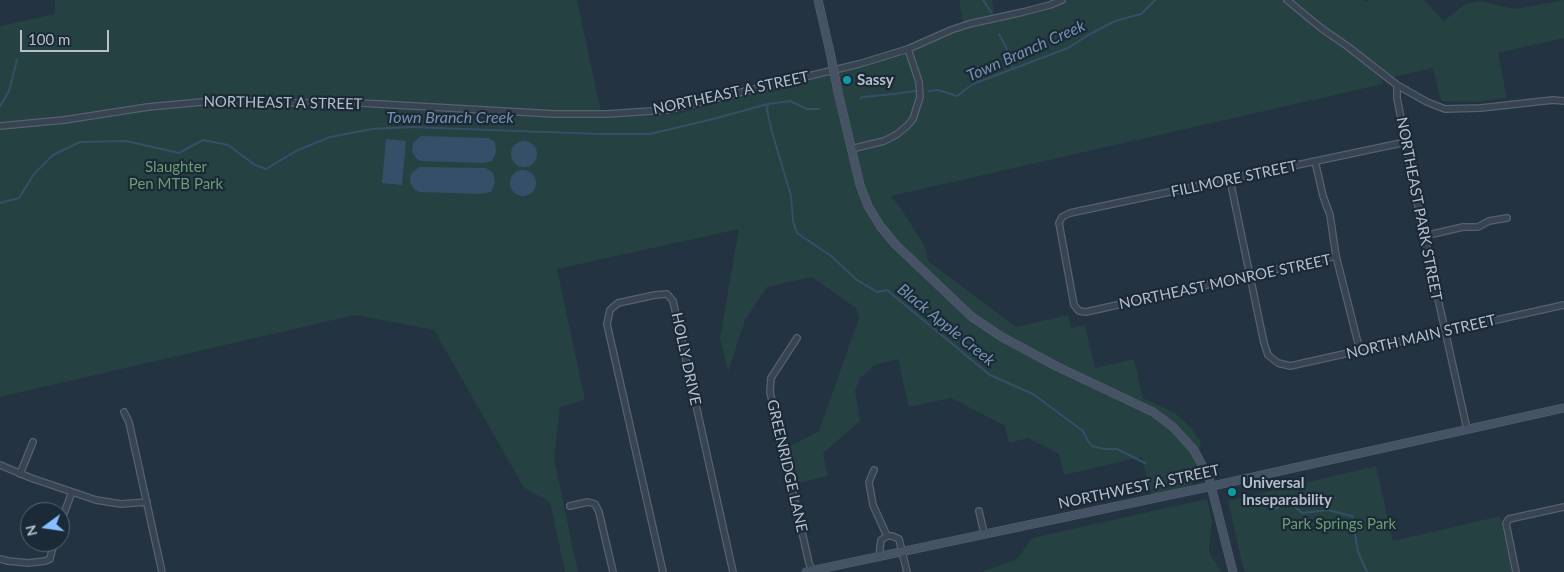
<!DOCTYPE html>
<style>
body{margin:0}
#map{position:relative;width:1564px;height:572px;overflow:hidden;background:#233341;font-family:Lato,sans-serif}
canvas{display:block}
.north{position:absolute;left:20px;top:502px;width:50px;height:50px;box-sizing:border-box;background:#1c2936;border:1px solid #596572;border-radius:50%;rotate:256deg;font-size:14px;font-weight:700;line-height:20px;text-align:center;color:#b4bfcb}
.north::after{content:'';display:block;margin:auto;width:18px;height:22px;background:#86beff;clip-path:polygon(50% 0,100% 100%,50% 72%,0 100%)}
.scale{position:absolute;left:20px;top:30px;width:89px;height:22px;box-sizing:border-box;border:2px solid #b4bfcb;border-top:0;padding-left:6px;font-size:15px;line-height:18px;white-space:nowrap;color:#b4bfcb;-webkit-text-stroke:4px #1c2936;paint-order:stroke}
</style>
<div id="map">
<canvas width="1564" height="572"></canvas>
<div class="north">N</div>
<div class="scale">100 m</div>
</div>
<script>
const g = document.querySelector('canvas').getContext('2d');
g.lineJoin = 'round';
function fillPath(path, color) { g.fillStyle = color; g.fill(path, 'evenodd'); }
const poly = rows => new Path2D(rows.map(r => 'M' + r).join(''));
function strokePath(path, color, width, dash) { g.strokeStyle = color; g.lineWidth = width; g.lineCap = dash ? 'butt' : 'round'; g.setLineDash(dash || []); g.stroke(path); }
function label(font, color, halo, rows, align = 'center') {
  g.font = font + ' Lato,sans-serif'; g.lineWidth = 4.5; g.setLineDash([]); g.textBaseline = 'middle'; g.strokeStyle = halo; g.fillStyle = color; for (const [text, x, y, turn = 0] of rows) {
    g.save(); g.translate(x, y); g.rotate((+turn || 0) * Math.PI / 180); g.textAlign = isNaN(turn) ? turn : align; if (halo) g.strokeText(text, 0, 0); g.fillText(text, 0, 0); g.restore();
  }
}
fillPath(poly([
 [55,0,577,0,602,117,677,114,816,77,922,40,925,46,927,42,964,28,960,7,960,0,992,0,995,18,1060,0,1363,0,1365,2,1369,0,1424,0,1444,21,1465,4,1480,1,1514,9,1564,0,1564,38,1498,53,1507,98,1477,102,1441,101,1433,68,1382,80,1383,84,891,196,902,210,925,247,928,261,1016,327,1068,315,1071,328,1085,325,1095,368,1134,359,1143,398,1175,413,1192,429,1201,442,1191,486,1151,495,1142,457,1064,475,1059,454,1028,438,1009,443,1005,426,951,398,909,407,898,359,875,365,860,378,855,391,860,421,823,453,828,476,798,483,790,446,819,431,859,318,856,308,812,277,767,287,745,320,728,372,720,337,739,229,557,269,585,400,560,407,554,459,578,572,565,572,550,502,524,488,434,330,355,315,0,397,0,26,55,14],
 [1376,466,1393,541,1500,516,1512,572,1246,572,1243,567,1228,501],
 [1207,499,1212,521,1209,550,1211,556,1222,572,981,572,1017,559,1032,538]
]), '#254142');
fillPath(poly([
 [421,136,488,138,495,142,496,152,492,161,483,163,421,161,417,159,412,152,413,143],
 [386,139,406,141,402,185,382,183],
 '511 154a13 13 0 1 1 26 0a13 13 0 1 1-26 0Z',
 [419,167,486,168,493,173,495,183,491,192,481,194,420,192,415,190,410,183,411,174],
 '510 183a13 13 0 1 1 26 0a13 13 0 1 1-26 0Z'
]), '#364f69');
strokePath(poly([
 [983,0,991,12],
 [999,34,1006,47,1013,69],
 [929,91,938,90,957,96,973,84,1068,48,1090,34,1115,21,1141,14,1155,0],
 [860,99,862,97,894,94,915,91],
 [768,105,767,110,772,132,791,196,793,221,797,233,831,256,857,280,877,292,887,290,990,375,1033,394,1083,431,1088,441,1092,446,1104,449,1117,449,1145,463],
 [0,106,9,91,17,60],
 [0,203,19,198,34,174,53,155,80,142,126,141,179,153,203,140,228,145,255,165,266,169,296,151,330,137,372,129,411,127,599,134,650,134,713,119,768,104,790,101,807,109,819,109],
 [1270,503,1276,509,1280,506,1292,504,1302,513,1328,510,1352,516,1358,552,1367,572]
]), '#364f69', 2);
const street = poly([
 [1287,0,1321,28,1347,46,1397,85,1427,102,1445,109,1481,108,1553,100,1564,101],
 [1397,85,1397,98,1424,236,1467,429],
 [0,126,64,120,148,107,224,100,299,103,343,102,555,114,607,114,667,110,859,64,908,49,951,30,969,24,1023,12,1050,5,1062,0],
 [851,149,884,141,896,135,907,126,913,119,920,97,919,82,908,49],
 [1315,161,1323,196,1330,215,1336,256,1360,351],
 [1230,180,1264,343,1268,355,1278,363,1290,366,1564,305],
 [1424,236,1463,227,1478,227,1489,221,1507,218],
 [1336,256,1086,312,1079,311,1074,305,1059,223,1062,217,1070,213,1406,142],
 [797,338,771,378,770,392,809,563,813,572],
 [124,412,129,422,162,572],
 [0,465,31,478,96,500,121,504,147,502],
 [874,470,869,482,873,505,887,536],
 [20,474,33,442],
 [570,506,588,502,595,504,599,512,613,572],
 [979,511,984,533],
 [60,524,72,492],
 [879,556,881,540,887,536,892,536,899,539,907,572],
 [0,559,8,561,28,563,45,561,50,559,54,542],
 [663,572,607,324,610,310,618,303,655,295,667,294,673,301,733,572],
 [1516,572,1506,523,1509,519,1564,507]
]);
const secondary = poly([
 [818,0,830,52],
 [838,92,860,185,868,206,881,227,896,245,972,317,1002,337,1056,366,1153,412,1173,427,1194,450,1209,478,1233,572],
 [806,572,1217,485,1564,408]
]);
strokePath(street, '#55626e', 8);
strokePath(secondary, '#55626e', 9);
strokePath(street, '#384451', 5.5);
strokePath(secondary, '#455364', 8);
const secondaryBridge = poly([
 [830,52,838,92]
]);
strokePath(secondaryBridge, '#55626e', 9, []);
strokePath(secondaryBridge, '#455364', 8);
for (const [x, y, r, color] of [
 [847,80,5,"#0f9aa8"],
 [1232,492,5,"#0f9aa8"]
]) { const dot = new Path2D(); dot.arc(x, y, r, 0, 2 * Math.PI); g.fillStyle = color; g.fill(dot); strokePath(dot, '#1c2936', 2); }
label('bold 15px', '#b4bfcb', '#1c2936', [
 ["Sassy",857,80],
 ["Universal",1242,483],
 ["Inseparability",1242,500]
], 'left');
label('15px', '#b4bfcb', '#1c2936', [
 ["NORTHEAST A STREET",731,93,-12],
 ["NORTHEAST A STREET",283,103,1],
 ["FILLMORE STREET",1234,179,-12],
 ["NORTHEAST PARK STREET",1419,209,79],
 ["NORTHEAST MONROE STREET",1225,282,-12],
 ["NORTH MAIN STREET",1421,337,-13],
 ["HOLLY DRIVE",686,359,78],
 ["GREENRIDGE LANE",787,466,77],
 ["NORTHWEST A STREET",1139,487,-12]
]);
label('15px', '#699e71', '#1c2936', [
 ["Slaughter",176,167],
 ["Pen MTB Park",176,184],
 ["Park Springs Park",1339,524]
]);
label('italic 16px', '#7292b1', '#1c2936', [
 ["Town Branch Creek",1026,51,-24],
 ["Town Branch Creek",450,118],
 ["Black Apple Creek",946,325,39]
]);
</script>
